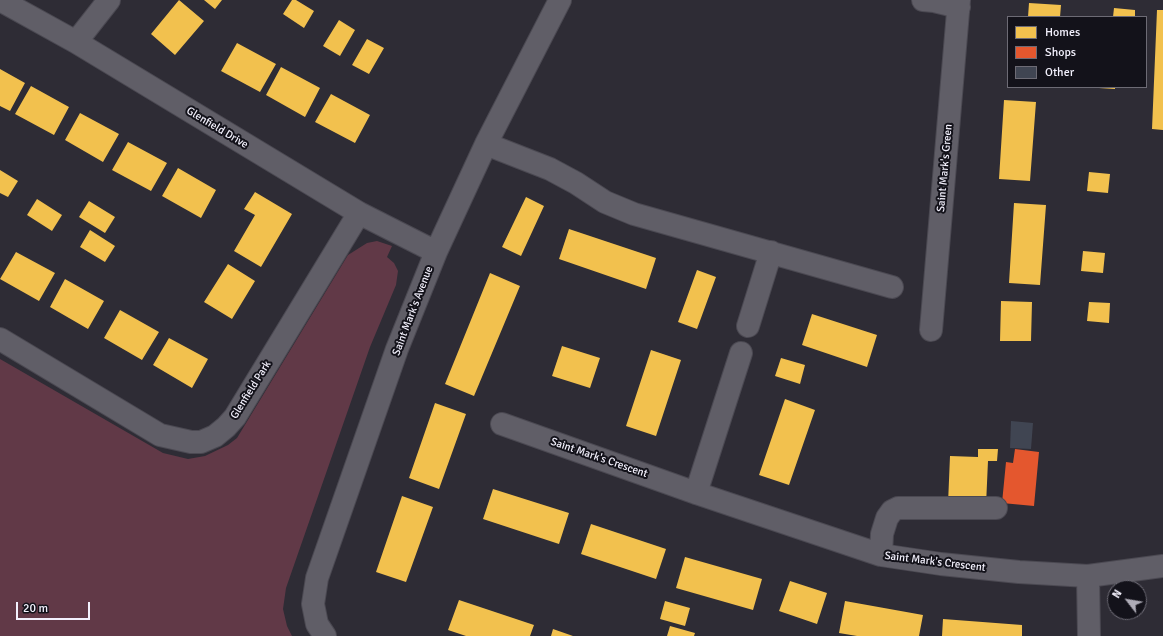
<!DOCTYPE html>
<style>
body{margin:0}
#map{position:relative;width:1163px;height:636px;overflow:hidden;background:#2e2c35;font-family:Signika,sans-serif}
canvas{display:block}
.legend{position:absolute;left:1007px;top:16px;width:140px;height:72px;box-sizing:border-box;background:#13121a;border:1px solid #6d6b75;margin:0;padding:5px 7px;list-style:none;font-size:12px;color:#f3f1fd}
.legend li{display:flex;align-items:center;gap:8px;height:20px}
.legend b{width:20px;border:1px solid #6d6b75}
.north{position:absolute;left:1107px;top:580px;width:40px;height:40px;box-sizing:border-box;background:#13121a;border:1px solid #6d6b75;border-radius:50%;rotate:301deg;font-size:11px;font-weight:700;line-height:16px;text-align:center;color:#f3f1fd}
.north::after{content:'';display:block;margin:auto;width:14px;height:18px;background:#aeacb7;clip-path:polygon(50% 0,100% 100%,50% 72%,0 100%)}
.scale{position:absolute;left:16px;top:602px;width:74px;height:18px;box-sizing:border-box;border:2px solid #f3f1fd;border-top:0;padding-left:5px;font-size:12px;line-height:14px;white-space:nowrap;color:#f3f1fd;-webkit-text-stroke:3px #13121a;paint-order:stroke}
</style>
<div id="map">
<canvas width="1163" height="636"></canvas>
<ul class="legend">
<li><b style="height:11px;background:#f2c14e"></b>Homes</li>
<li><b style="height:11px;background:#e4572e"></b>Shops</li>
<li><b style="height:11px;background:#404552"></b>Other</li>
</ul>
<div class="north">N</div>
<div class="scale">20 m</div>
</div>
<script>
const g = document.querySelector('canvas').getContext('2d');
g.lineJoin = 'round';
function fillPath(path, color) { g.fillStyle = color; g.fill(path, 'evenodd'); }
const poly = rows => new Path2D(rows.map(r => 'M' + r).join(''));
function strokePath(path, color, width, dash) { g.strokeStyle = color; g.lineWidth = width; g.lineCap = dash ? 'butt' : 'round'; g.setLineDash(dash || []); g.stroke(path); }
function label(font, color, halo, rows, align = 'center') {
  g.font = font + ' Signika,sans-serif'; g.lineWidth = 4; g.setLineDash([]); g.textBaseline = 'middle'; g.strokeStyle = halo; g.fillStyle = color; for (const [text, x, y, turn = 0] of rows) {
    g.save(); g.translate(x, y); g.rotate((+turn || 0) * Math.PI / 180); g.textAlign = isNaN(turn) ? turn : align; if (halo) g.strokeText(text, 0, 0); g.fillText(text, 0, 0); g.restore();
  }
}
fillPath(poly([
 [377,241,392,246,387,257,394,263,398,271,396,285,370,347,286,588,283,609,287,626,292,636,0,636,0,359,163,453,188,459,205,456,228,445,237,438,348,255,367,243]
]), '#613947');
fillPath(poly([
 [179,0,204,21,175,55,151,34],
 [204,0,222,0,215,9],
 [292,0,296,0,314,11,304,28,283,14],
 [1029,3,1061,5,1060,17,1028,17],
 [1114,8,1135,10,1135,17,1113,17],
 [1157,10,1163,10,1163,130,1152,129],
 [339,20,355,30,340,56,323,46],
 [367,39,384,48,369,74,352,65],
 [237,43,276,64,260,92,221,71],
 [281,67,320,88,305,117,266,95],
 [0,69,25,83,10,111,0,106],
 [31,86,69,107,54,135,15,114],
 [1099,87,1115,87,1115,89,1099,88],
 [331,94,370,115,355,143,315,122],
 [1004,100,1036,102,1030,181,999,179],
 [80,113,119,134,103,162,65,140],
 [128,142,167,163,151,191,112,170],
 [178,168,216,190,201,218,162,196],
 [0,170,18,181,8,197,0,193],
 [1089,172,1110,174,1108,193,1087,191],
 [255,192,292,214,261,267,234,251,255,215,244,209],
 [526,197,544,206,521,256,502,247],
 [37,199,62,215,52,231,27,215],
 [89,201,115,217,105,233,79,217],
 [1014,203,1046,205,1040,285,1009,283],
 [569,229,656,258,646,289,559,259],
 [90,230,115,246,105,262,80,247],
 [1083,251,1105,253,1103,273,1081,271],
 [16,252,55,273,39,301,0,279],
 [228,264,255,281,232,319,204,302],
 [697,270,716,277,697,329,678,322],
 [490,273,520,286,474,396,445,384],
 [65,279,104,301,88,329,50,307],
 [1001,301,1032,302,1031,341,1000,341],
 [1089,302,1110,303,1109,323,1087,321],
 [120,310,159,332,142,360,104,338],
 [812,314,877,335,867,367,802,345],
 [169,338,208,359,192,388,153,365],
 [562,346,600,358,590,388,552,376],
 [651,350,681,360,656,436,626,426],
 [781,358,805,365,800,384,775,376],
 [785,399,815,410,789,485,759,475],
 [435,403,466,414,439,489,409,478],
 [978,449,998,449,997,461,988,461,986,505,948,504,950,456,978,457],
 [493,489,569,513,559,544,483,519],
 [402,496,433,507,406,582,376,572],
 [591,524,666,549,656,579,581,554],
 [685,557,762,579,753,610,676,588],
 [790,581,827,593,817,624,779,611],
 [459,600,534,625,530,636,466,636,448,630],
 [665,601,690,608,685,626,660,619],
 [845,601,923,615,919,636,857,636,839,633],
 [943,619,1022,625,1022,636,942,636],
 [670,626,695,633,694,636,667,636],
 [553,629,573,636,551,636]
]), '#f2c14e');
fillPath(poly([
 [1015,449,1039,452,1034,506,1002,503,1006,462,1013,463]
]), '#e4572e');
fillPath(poly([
 [1011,421,1033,423,1031,449,1010,448]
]), '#404552');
const minor = poly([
 [0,0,76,42,359,213,436,252],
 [923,0,934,1,959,7],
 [76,42,109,0],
 [486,144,550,169,576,183,605,202,634,214,892,287],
 [748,326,771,252],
 [931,330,959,0],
 [0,339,160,435,191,442,201,442,215,436,226,427,235,417,359,213],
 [502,424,696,493,881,555,941,564,1019,572,1088,576,1163,566],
 [696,493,741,353],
 [881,555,882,534,887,518,892,511,898,508,996,508],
 [1088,576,1089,636],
 [325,636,317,624,313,604,317,578,397,349,436,252,486,144,560,0]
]);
strokePath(minor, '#4b4952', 24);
strokePath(minor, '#605e67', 22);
label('11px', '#f3f1fd', '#13121a', [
 ["Glenfield Drive",217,128,31],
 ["Saint Mark's Green",945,168,-85],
 ["Saint Mark's Avenue",413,311,-69],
 ["Glenfield Park",251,390,-58],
 ["Saint Mark's Crescent",599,458,19],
 ["Saint Mark's Crescent",935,562,7]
]);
</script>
